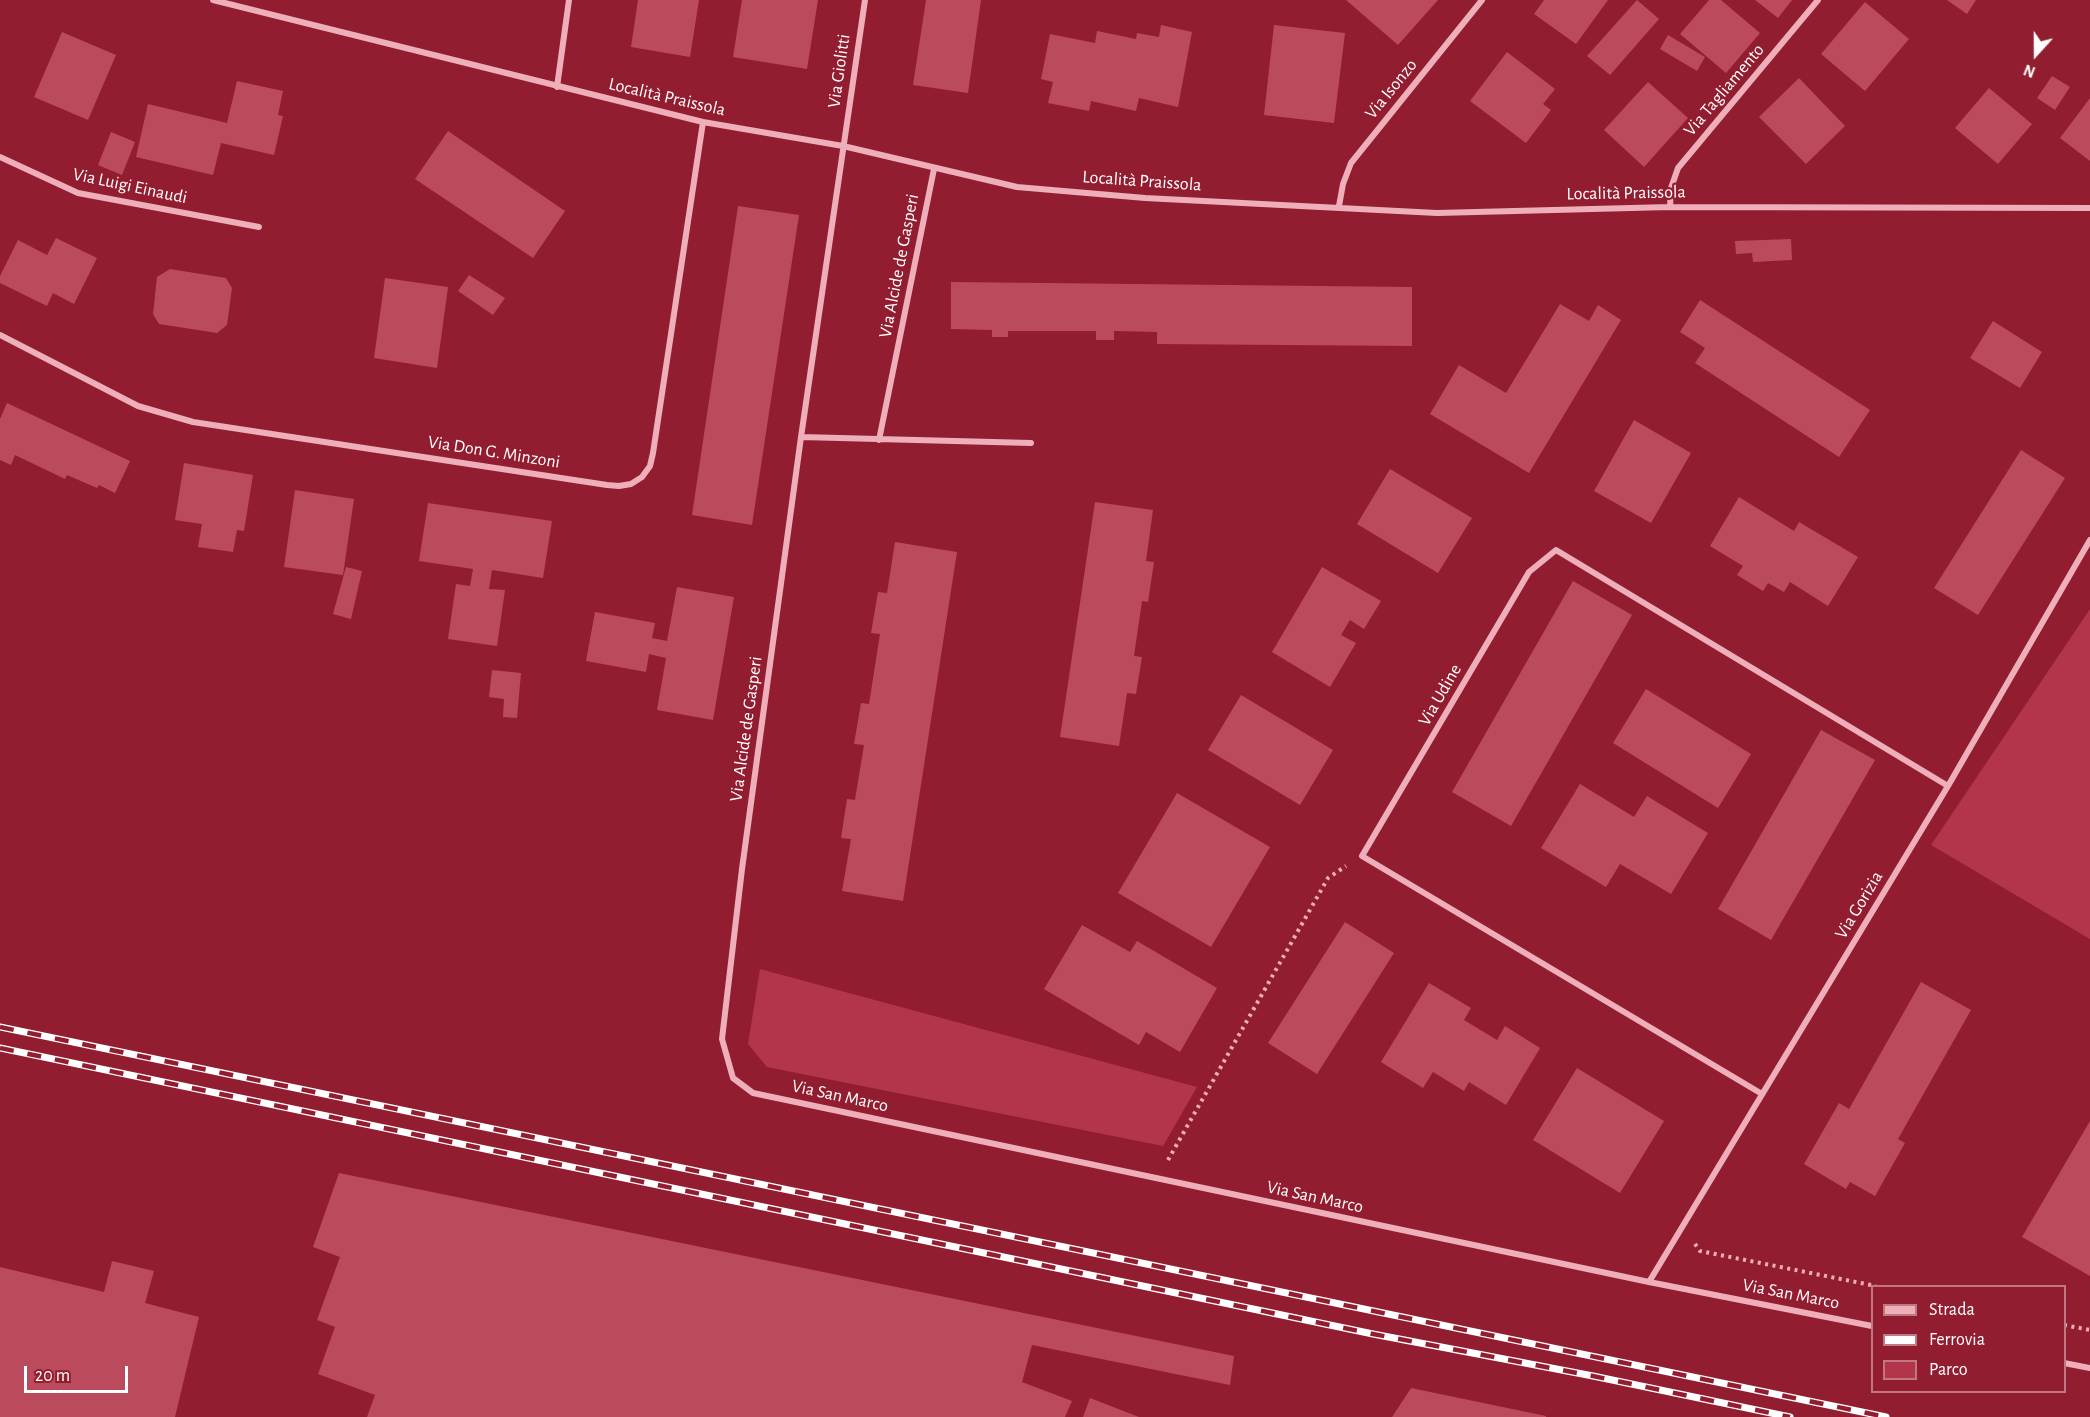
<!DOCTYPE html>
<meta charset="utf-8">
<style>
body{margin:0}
#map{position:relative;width:2090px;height:1417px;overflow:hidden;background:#931d30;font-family:"Alegreya Sans",sans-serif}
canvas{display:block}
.legend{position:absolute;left:1871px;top:1285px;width:195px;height:108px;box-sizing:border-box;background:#931d30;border:2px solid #be7783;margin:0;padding:8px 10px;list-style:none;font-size:18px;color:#fff}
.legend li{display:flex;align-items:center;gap:12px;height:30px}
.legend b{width:30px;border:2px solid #be7783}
.north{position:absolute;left:2006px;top:24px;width:60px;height:60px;-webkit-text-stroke:4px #931d30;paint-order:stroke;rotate:201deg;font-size:16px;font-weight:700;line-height:24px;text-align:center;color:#fff}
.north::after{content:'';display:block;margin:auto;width:21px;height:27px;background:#fff;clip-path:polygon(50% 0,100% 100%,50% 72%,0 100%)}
.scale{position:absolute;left:24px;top:1366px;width:104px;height:27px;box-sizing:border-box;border:3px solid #fff;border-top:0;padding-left:8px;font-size:18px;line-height:21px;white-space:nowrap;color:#fff;-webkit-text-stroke:4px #931d30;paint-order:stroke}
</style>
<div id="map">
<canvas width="2090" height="1417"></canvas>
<ul class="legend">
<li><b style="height:8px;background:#eeafba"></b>Strada</li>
<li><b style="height:8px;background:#fff"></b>Ferrovia</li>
<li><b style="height:16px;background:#b2354b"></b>Parco</li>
</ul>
<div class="north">N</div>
<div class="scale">20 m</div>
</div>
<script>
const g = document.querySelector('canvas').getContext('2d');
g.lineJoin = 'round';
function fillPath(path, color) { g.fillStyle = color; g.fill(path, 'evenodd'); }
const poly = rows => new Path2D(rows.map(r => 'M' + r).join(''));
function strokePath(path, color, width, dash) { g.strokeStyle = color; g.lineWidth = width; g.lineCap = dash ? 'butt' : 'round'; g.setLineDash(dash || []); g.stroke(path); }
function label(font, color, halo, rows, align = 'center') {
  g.font = font + ' "Alegreya Sans",sans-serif'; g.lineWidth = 4.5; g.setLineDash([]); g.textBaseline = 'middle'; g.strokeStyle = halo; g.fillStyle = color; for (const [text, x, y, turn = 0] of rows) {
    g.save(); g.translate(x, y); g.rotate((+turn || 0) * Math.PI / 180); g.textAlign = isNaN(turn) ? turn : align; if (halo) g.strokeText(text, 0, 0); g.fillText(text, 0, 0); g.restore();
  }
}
fillPath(poly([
 [2090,609,2090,939,1931,845],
 [760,969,1197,1087,1163,1146,767,1067,748,1044]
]), '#b2354b');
fillPath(poly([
 [638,0,699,0,690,57,631,47],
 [742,0,818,0,807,69,733,57],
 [926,0,981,0,968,93,913,85],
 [1346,0,1438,0,1398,45],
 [1544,0,1608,0,1576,44,1534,14],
 [1637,0,1659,19,1610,75,1587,56],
 [1709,0,1721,0,1760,33,1726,73,1680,34],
 [1755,0,1792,0,1778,18],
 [1947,0,1976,0,1967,14],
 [1865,2,1909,39,1865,91,1821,54],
 [1161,25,1192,32,1178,107,1139,98,1136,111,1091,101,1089,111,1048,103,1053,82,1041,79,1050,34,1095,43,1097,31,1136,39,1137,33,1159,37],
 [1274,25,1345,33,1334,123,1264,115],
 [62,32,116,55,88,120,34,97],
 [1668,35,1705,57,1697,71,1660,49],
 [1507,52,1555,89,1543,104,1551,110,1526,143,1470,101],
 [2052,76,2070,87,2055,110,2037,98],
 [1799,78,1845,126,1806,164,1759,117],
 [237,81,283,91,278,115,283,116,274,155,221,143,213,175,136,157,148,104,227,123],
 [1648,82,1688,118,1644,167,1604,130],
 [1989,88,2032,124,1998,164,1955,128],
 [2090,98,2090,161,2060,138],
 [448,131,565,211,533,258,415,179],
 [111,132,135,142,122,175,98,165],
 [738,206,799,215,752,525,692,515],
 [56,238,97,258,74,304,53,293,47,306,0,283,0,276,18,240,47,255],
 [1791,239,1792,260,1753,262,1752,253,1736,254,1735,241],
 [170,269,226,278,232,288,227,325,217,333,159,324,153,314,157,277],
 [469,275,505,298,493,315,458,291],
 [385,278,448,287,437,368,374,358],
 [951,282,1412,287,1412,346,1157,344,1157,332,1114,331,1114,340,1096,340,1096,331,1008,331,1008,337,992,337,992,330,951,329],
 [1700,300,1870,410,1839,457,1695,363,1705,348,1680,332],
 [1560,304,1589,321,1598,305,1621,320,1529,473,1430,414,1459,365,1506,393],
 [1993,321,2042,352,2020,388,1970,358],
 [7,403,130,461,115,493,99,485,97,488,67,475,65,479,15,455,11,465,0,460,0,419],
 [1634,420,1691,453,1651,523,1594,491],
 [2021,450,2065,478,1978,615,1934,588],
 [184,463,253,475,244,531,237,530,233,552,198,547,202,524,175,520],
 [1390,469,1472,518,1438,573,1357,524],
 [295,490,354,499,343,575,284,567],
 [1739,497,1794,531,1799,522,1858,557,1828,606,1790,582,1784,592,1768,583,1763,591,1737,575,1743,566,1710,546],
 [1095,502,1153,510,1146,561,1154,562,1148,602,1142,601,1134,656,1142,657,1136,694,1127,693,1119,746,1060,737],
 [428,503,552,521,543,578,492,570,489,589,505,590,497,646,448,639,456,584,470,586,473,569,419,561],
 [895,542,957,552,903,901,842,891,851,839,841,838,847,799,855,800,864,745,854,744,861,703,869,704,880,634,871,633,878,592,887,593],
 [346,567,362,571,351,619,333,614],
 [1322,567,1381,601,1364,629,1350,620,1341,635,1356,643,1330,687,1272,652],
 [1573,581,1632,615,1511,826,1452,792],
 [677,587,734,597,713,720,657,710,666,658,649,654,646,672,586,661,595,612,655,623,652,638,667,641],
 [492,670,521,673,517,718,503,717,504,699,489,697],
 [1646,689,1751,754,1718,808,1613,743],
 [1241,695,1333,750,1300,805,1208,750],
 [1821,730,1875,760,1771,940,1718,909],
 [1580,784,1634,817,1647,796,1708,833,1671,894,1620,864,1606,887,1541,848],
 [1177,793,1270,847,1211,947,1118,893],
 [1345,922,1394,953,1317,1074,1268,1043],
 [1082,925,1130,952,1137,941,1217,988,1180,1052,1146,1032,1139,1045,1044,989],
 [1921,982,1971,1010,1898,1139,1905,1143,1875,1196,1850,1182,1846,1189,1804,1164,1839,1103,1849,1109],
 [1429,983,1471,1008,1464,1020,1497,1040,1505,1026,1540,1048,1506,1105,1469,1082,1464,1091,1433,1072,1423,1088,1381,1062],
 [1577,1068,1664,1121,1620,1193,1533,1140],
 [2090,1121,2090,1276,2022,1237],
 [339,1173,1234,1356,1230,1385,1032,1345,1022,1382,1072,1401,1065,1417,367,1417,375,1395,318,1374,335,1327,317,1320,340,1257,313,1247],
 [112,1261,154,1271,145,1303,199,1317,175,1417,0,1417,0,1267,104,1292],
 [1411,1388,1546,1416,1546,1417,1392,1417],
 [1090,1398,1139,1417,1083,1417]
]), '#bb4a5d');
strokePath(poly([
 [1168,1160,1328,878,1346,866],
 [1695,1244,1700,1251,1876,1286],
 [2064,1325,2090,1330]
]), '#eeafba', 4, [3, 4.5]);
strokePath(poly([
 [213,0,703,122,843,146,1017,187,1145,198,1437,213,1670,207,2090,208],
 [865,0,801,437,742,869,722,1039,733,1078,753,1093,1649,1282,1872,1326],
 [557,87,569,0],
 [0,157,78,193,259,227],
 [1339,206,1343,184,1351,163,1482,0],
 [1670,207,1671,188,1678,168,1818,0],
 [0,335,138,406,193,422,607,485,619,486,631,484,642,477,650,466,653,453,703,122],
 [801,437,1031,443],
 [879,440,934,169],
 [1762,1094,1362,856,1529,572,1556,550,1948,786],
 [1649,1282,1948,786,2090,540],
 [2064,1363,2090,1368]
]), '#eeafba', 6);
const rail = poly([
 [0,1027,1886,1417],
 [0,1048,1373,1334,1593,1376,1790,1417]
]);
strokePath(rail, '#fff', 7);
strokePath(rail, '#931d30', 4.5, [14]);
label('18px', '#fff', '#931d30', [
 ["Via Giolitti",839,71,-82],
 ["Via Isonzo",1391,89,-51],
 ["Via Tagliamento",1724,90,-50],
 ["Località Praissola",667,97,13],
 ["Località Praissola",1142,181,4],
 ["Via Luigi Einaudi",130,186,12],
 ["Località Praissola",1626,193,-1],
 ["Via Alcide de Gasperi",899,266,-79],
 ["Via Don G. Minzoni",494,452,9],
 ["Via Udine",1440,695,-60],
 ["Via Alcide de Gasperi",746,729,-82],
 ["Via Gorizia",1859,905,-59],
 ["Via San Marco",840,1096,12],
 ["Via San Marco",1315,1197,12],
 ["Via San Marco",1791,1294,11]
]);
</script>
